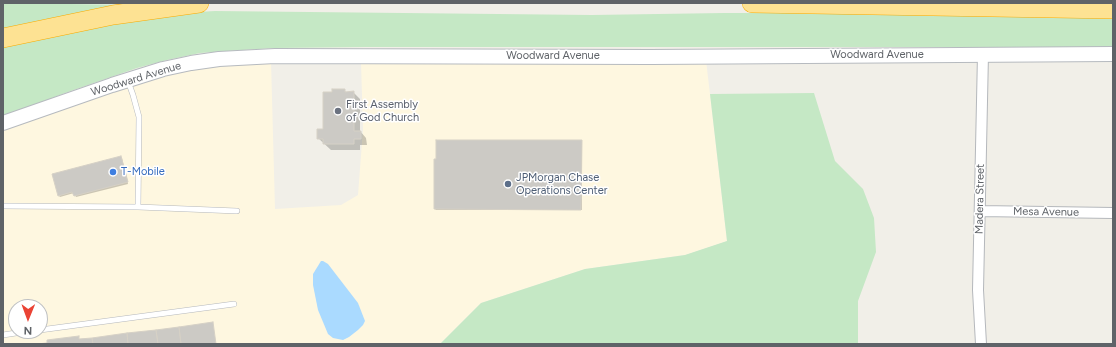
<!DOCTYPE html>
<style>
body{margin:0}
#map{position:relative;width:1116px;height:347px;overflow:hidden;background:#f1efe8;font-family:Figtree,sans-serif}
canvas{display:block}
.frame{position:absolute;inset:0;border:4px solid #5f6368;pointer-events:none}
.north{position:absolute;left:8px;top:299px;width:40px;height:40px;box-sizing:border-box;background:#fff;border:1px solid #bfc1c3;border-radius:50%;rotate:181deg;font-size:11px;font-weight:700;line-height:16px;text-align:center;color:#5f6368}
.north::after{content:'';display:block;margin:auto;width:14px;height:18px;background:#ea4335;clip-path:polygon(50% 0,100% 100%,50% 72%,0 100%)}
</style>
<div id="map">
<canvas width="1116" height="347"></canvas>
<div class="frame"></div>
<div class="north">N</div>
</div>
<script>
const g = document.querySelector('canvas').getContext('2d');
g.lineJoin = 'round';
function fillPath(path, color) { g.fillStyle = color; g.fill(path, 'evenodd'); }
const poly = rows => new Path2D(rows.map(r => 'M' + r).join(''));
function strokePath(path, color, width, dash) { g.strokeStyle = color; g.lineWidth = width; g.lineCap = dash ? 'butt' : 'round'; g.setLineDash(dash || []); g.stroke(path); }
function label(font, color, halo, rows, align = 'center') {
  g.font = font + ' Figtree,sans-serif'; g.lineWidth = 3; g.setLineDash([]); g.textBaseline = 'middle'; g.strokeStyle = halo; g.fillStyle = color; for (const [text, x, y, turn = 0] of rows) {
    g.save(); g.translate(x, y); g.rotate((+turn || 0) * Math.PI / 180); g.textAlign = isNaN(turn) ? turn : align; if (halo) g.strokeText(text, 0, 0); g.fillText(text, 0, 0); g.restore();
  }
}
fillPath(poly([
 [706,60,727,241,685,255,585,269,481,303,440,344,3,344,3,129,146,80,207,66,271,61,275,209,341,205,358,195,363,129,361,62],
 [16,307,40,307,40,331,16,331]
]), '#fef7e0');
fillPath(poly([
 [3,3,138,5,3,35],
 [215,11,592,15,724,13,809,13,1113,17,1113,47,366,47,275,48,227,51,200,53,167,60,137,68,65,93,19,111,3,118,3,45,135,19,182,13],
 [814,93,835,161,863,189,874,218,876,252,858,301,858,344,440,344,481,303,585,269,685,255,727,241,710,94]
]), '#c5e8c5');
fillPath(poly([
 [321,261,323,261,328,264,358,303,365,321,363,325,358,330,349,337,343,340,333,338,328,334,318,310,313,285,313,274]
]), '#aadaff');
fillPath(poly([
 [344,90,346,92,353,92,360,99,360,131,366,138,367,145,360,145,360,150,331,150,318,138,324,130,333,93],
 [581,141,582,142,582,210,436,210,435,209],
 [121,157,122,158,128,184,76,197,74,193,60,197,59,196]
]), '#0003');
const building = poly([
 [332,89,345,89,345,92,354,91,354,131,361,131,361,139,354,139,354,144,323,144,323,139,317,139,317,129,323,129,323,92,332,92,332,89],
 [436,140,582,140,581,210,434,209,434,159,436,159,436,140],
 [121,156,128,182,74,196,72,192,58,196,52,174,121,156],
 [213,322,216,344,181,344,179,327,213,322],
 [179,327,181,344,158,344,156,330,179,327],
 [156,330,158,344,128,344,127,333,156,330],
 [127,333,128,344,93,344,92,338,127,333],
 [79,336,79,339,92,338,93,344,37,344,47,343,47,340,79,336]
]);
fillPath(building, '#cccac5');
strokePath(building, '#d6d1c6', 1);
const service = poly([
 [128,81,133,95,139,117,138,207],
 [3,206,138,207,237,211],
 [40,330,234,304],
 [3,335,29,331]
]);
const minor = poly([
 [980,211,1113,213],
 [981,344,978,290,983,54]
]);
const secondary = poly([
 [3,123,112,85,163,69,191,63,219,59,275,56,651,57,1113,54]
]);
const motorway = poly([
 [752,3,1113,9],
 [3,38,113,15,199,3]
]);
strokePath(service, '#b5b8bc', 6);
strokePath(minor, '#b5b8bc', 12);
strokePath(secondary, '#b6babf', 16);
strokePath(motorway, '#f9ab00', 20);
strokePath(service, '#fff', 5);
strokePath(minor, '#fff', 10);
strokePath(secondary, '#fff', 14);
strokePath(motorway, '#fde293', 19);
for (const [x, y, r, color] of [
 [338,111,4,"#6b7280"],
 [113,172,4,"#3f7fe0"],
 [508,184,4,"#5c6f8a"]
]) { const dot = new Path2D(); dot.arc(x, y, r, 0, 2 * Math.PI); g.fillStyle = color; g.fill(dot); strokePath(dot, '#fff', 1.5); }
label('11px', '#5f6368', '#fff', [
 ["Woodward Avenue",877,55],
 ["Woodward Avenue",553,56],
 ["Woodward Avenue",136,79,-17],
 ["Madera Street",980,199,-89],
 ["Mesa Avenue",1046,212,1]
]);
label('11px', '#5b616d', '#fff', [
 ["First Assembly",346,105],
 ["of God Church",346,118]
], 'left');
label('11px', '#366cbe', '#fff', [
 ["T-Mobile",121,172]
], 'left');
label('11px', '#4e5e75', '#fff', [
 ["JPMorgan Chase",516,178],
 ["Operations Center",516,191]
], 'left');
</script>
